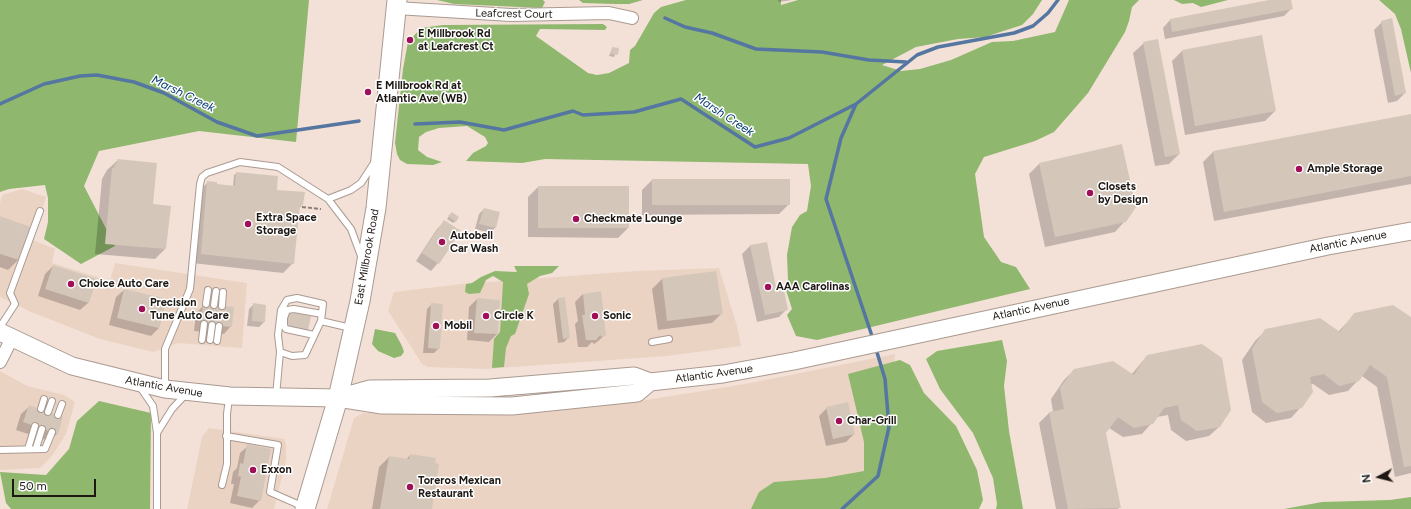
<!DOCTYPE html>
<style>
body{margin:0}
#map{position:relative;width:1411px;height:509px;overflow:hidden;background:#f3e1d7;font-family:Figtree,sans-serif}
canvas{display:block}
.north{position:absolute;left:1359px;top:457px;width:40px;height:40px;-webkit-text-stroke:3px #fff;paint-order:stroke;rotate:263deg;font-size:11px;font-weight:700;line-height:16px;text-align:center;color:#1e1814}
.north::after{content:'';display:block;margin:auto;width:14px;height:18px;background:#1e1814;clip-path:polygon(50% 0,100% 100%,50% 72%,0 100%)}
.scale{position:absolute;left:12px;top:479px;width:84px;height:18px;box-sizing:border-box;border:2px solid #1e1814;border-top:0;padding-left:5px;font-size:12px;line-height:14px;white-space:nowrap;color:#1e1814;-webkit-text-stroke:3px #fff;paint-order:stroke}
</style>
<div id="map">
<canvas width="1411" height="509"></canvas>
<div class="north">N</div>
<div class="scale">50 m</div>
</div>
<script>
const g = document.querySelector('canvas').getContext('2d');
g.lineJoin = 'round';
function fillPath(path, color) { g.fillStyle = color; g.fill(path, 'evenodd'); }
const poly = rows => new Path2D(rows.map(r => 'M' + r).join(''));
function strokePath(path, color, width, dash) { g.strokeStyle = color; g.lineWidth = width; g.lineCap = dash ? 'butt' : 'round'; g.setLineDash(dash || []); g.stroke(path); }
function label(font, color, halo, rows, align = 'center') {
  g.font = font + ' Figtree,sans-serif'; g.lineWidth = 3; g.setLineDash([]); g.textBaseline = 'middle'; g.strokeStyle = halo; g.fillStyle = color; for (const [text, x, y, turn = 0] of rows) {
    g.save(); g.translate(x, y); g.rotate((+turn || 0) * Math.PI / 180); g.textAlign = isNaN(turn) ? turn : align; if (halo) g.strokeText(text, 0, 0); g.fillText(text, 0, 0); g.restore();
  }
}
fillPath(poly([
 [22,189,46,197,33,240,55,249,52,263,110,281,115,263,247,283,242,348,178,343,153,352,100,339,31,312,0,297,0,203,2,195],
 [719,268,737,326,741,346,667,356,486,369,428,367,422,364,388,311,394,292,462,284,636,271],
 [895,354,881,484,769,509,327,509,354,418,363,413,563,407,634,402,745,384],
 [0,371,27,386,64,395,75,402,66,434,52,456,40,468,0,470],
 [209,428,284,439,286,445,286,461,274,509,187,509,202,437]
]), '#ebd3c4');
fillPath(poly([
 [0,0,309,0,296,142,199,131,99,151,84,186,115,246,81,264,44,239,48,222,48,198,45,185,9,189,0,192],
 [437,0,543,0,545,2,542,8,454,4],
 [579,0,643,0,629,4,616,4,583,3],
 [686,0,781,0,781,5,798,0,1042,0,1033,14,1022,25,985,37,958,39,916,47,882,65,901,71,920,69,951,60,992,42,1013,41,1055,32,1069,0,1139,0,1132,7,1129,21,1125,32,1088,93,1054,132,1035,141,984,157,975,174,984,237,1001,262,1016,267,1030,289,817,340,796,336,787,315,792,309,786,290,788,280,787,255,792,227,800,215,807,211,811,186,808,164,545,159,522,163,466,161,473,153,486,146,488,143,485,137,467,126,439,128,426,132,419,137,418,150,427,157,442,162,433,165,407,164,400,160,397,154,395,143,403,69,408,42,421,28,443,25,603,24,607,27,605,30,540,29,536,36,588,73,597,75,609,73,629,63,630,50,635,46,654,13,661,7],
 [1174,0,1228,0,1201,7,1193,3,1182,4],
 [1379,0,1411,0,1411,73,1401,29,1395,14],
 [514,266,559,266,552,273,540,276,527,284,529,294,515,334,511,336,506,348,504,367,492,368,494,339,500,332,503,282,493,276,486,280,480,293,469,294,465,292,466,284,472,283,481,277,495,271,517,272],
 [375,329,395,333,402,346,404,352,401,356,394,358,378,351,372,344],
 [1002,340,1007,361,1004,386,1009,431,1023,509,996,509,997,504,993,478,973,433,940,389,926,359,937,351],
 [900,360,910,365,924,393,956,426,977,470,983,500,979,509,751,509,759,492,774,482,825,478,864,471,864,442,848,374],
 [99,401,151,413,150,509,11,509,6,503,0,472,46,475,69,449,77,421],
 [1411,497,1411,509,1284,509,1322,502,1390,500]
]), '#8fb76e');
fillPath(poly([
 [778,0,792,0,779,2],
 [1275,0,1290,0,1292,8,1284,16,1165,39,1163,28,1170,20],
 [1382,22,1405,93,1397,101,1388,103,1374,30],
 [1261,36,1275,111,1265,121,1185,135,1172,61,1182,51],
 [1144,43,1179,154,1169,164,1155,166,1133,53],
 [612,49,617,49,614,57,609,56],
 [1411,115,1411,184,1214,221,1203,162,1213,152],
 [118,160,152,204,165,249,155,259,95,254,102,179,107,170],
 [1039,164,1125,221,1115,232,1045,247,1029,174],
 [237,173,302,205,298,209,293,263,283,273,192,263,198,192,208,182,216,185,233,187,234,175],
 [652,180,789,204,779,214,642,215,642,190],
 [538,187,628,228,618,238,528,237,528,197],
 [484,209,495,228,490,233,475,229,479,214],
 [450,215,456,221,453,223,447,219],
 [0,217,29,227,18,260,8,270,0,267],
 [445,221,438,263,431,271,416,261,437,229],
 [766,243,776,293,787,309,779,317,757,322,742,254,750,246],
 [53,266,95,280,88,303,80,310,38,296,45,274],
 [663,278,722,313,712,323,658,330,652,289],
 [124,290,166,300,159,328,151,336,109,325,116,297],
 [583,294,605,335,597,342,594,344,592,342,587,347,578,347,575,324,578,321,575,302],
 [564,298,569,337,564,342,558,343,553,304,558,299],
 [477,299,499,301,497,334,489,342,467,340,469,307],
 [254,304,264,322,259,327,247,326,249,309],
 [432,304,439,348,434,353,423,353,427,309],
 [204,305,231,326,224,334,194,331,196,313],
 [289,313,307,330,302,335,281,330,284,318],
 [1355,314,1411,318,1411,473,1395,477,1377,387,1362,376,1348,391,1329,395,1313,384,1310,385,1301,407,1291,418,1266,423,1252,412,1242,360,1255,341,1266,330,1338,332],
 [1147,356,1220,426,1209,436,1186,441,1171,430,1168,415,1157,417,1142,434,1123,437,1109,428,1105,433,1119,507,1118,509,1056,509,1039,423,1049,413,1053,412,1051,399,1064,380,1074,370,1131,375],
 [29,407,62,418,57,434,49,441,16,430,21,414],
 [827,408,854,434,846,442,826,446,819,416],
 [248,446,260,500,252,508,230,503,234,484,231,484,233,472,237,468,240,453],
 [410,455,431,509,372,509,379,467,389,457,406,460]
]), '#0003');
strokePath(poly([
 [665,18,685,27,712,33,756,49,822,52,869,60,906,62],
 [0,104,44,84,80,76,97,75,134,82,164,93,217,122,257,136,359,121],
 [856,104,841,138,826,199,873,339],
 [415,124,460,122,504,130,573,111,583,115,634,112,681,99,755,147,789,138,856,104,917,55,938,47,1014,33,1033,26,1048,13,1058,0],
 [842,509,878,476,889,427,885,379,876,349]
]), '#5576a1', 3.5);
fillPath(poly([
 [1269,0,1291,0,1293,9,1172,32,1170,19],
 [1392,18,1406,93,1395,96,1381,21],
 [1262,35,1276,111,1195,126,1182,50],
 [1158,39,1180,154,1165,157,1143,42],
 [612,47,619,48,618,55,611,54],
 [1411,114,1411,176,1224,212,1213,151],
 [1122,144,1136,207,1126,222,1055,237,1039,163],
 [117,159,157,163,153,204,171,206,166,249,105,244,112,168,114,168,115,164,117,163],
 [236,172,278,176,277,190,305,192,303,205,300,205,294,264,201,254,207,181,217,182,217,184,235,186],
 [652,179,790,179,790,205,652,205],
 [538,186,629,186,629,228,538,228],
 [484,208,500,212,496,228,479,224],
 [452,212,459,217,456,222,448,216],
 [0,216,30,227,19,260,0,254],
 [444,220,461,231,439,264,422,253],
 [767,242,777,292,784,290,788,310,765,315,750,245],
 [53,265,97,279,89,303,45,289],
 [716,271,723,314,667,321,662,278],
 [124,289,167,299,159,328,117,318],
 [601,291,606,335,602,337,600,335,596,340,586,340,582,315,585,315,583,294],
 [565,297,570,338,563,339,558,298],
 [477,298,500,300,498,334,474,333],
 [253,303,266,305,265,322,252,321],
 [431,303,443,304,440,349,428,348],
 [203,304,234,307,232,327,201,324],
 [1393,305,1411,317,1411,466,1404,467,1387,377,1370,365,1359,381,1339,386,1324,374,1310,377,1313,392,1302,408,1277,413,1262,402,1252,349,1265,329,1320,318,1340,332,1354,313],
 [289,312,311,316,308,330,286,326],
 [1202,344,1222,358,1231,410,1220,427,1197,431,1181,420,1178,405,1164,408,1153,424,1134,428,1118,417,1106,433,1121,508,1068,509,1049,412,1064,409,1060,388,1074,369,1113,361,1134,375,1147,355],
 [848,402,855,434,833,439,826,407],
 [29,405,63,417,58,434,23,422],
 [247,444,271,449,261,501,237,496,241,477,238,476,240,463,243,464],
 [410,454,436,458,435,463,439,464,432,509,380,509,389,456,409,459]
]), '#d4c7b9');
const service = poly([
 [328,199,351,190,361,183,374,163],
 [206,304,208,290],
 [214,305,216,291],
 [222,306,223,292],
 [0,327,15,304,10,293,40,211],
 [314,335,286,329,284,326,284,318,287,310,294,309,322,314],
 [202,340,204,324],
 [210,340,212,325],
 [217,341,219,326],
 [652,342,669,339],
 [280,352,278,335,281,310,287,300,297,298,323,304,321,321],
 [140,387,153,406,157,433,157,509],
 [165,387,165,349,190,289,200,184,202,177,207,173,240,162,278,167,328,199,351,229,361,256],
 [276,396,280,352,292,356,305,355,321,321,351,328],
 [41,409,44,399],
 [48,412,52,401],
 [58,415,62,404],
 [157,433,172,409,186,394],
 [226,436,278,445,270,492,304,507],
 [36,448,42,429],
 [28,449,35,426],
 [0,450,45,449,52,432],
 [222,485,227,464,227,414,229,398]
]);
const minor = poly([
 [396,8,511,15,609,13,632,18],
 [0,362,12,338]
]);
const secondary = poly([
 [0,332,72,366,165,389,230,396,338,398,382,405,512,406,637,393,650,382],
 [338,398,370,389,490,388,634,376,650,382,723,374,794,361,1328,246,1411,231]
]);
const primary = poly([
 [305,509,338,398,360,301,376,208,397,0]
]);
strokePath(service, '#aa9a91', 8);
strokePath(minor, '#aa9a91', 14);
strokePath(secondary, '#aa9a91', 19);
strokePath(primary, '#aa9a91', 21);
strokePath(poly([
 [302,207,321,209]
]), '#8a7e77', 2, [4, 2]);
strokePath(service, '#fff', 6);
strokePath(minor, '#fff', 12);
strokePath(secondary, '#fff', 17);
strokePath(primary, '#fff', 19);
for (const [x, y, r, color] of [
 [410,40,4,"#9f1059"],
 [368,92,4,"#9f1059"],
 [1299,169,4,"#9f1059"],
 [1090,193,4,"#9f1059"],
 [576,219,4,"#9f1059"],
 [248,224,4,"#9f1059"],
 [442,242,4,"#9f1059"],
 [71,284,4,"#9f1059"],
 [768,287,4,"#9f1059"],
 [142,309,4,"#9f1059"],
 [486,316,4,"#9f1059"],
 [595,316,4,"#9f1059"],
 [436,326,4,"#9f1059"],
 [839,421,4,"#9f1059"],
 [253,470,4,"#9f1059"],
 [410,487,4,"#9f1059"]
]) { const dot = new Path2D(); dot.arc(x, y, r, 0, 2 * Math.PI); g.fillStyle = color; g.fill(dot); strokePath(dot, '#fff', 1.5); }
label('11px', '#1e1814', '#fff', [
 ["Leafcrest Court",514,14,1],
 ["Atlantic Avenue",1348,242,-11],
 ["East Millbrook Road",367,257,-80],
 ["Atlantic Avenue",1031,309,-12],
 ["Atlantic Avenue",714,374,-8],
 ["Atlantic Avenue",164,387,10]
]);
label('bold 11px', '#1e1814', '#fff', [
 ["E Millbrook Rd",418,34],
 ["at Leafcrest Ct",418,47],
 ["E Millbrook Rd at",376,86],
 ["Atlantic Ave (WB)",376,99],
 ["Ample Storage",1307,169],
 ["Closets",1098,187],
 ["by Design",1098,200],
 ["Extra Space",256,218],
 ["Storage",256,231],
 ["Checkmate Lounge",584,219],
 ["Autobell",450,236],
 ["Car Wash",450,249],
 ["Choice Auto Care",79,284],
 ["AAA Carolinas",776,287],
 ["Precision",150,303],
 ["Tune Auto Care",150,316],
 ["Circle K",494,316],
 ["Sonic",603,316],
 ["Mobil",444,326],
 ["Char-Grill",847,421],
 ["Exxon",261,470],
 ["Toreros Mexican",418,481],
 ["Restaurant",418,494]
], 'left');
label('italic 12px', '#033a72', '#fff', [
 ["Marsh Creek",183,94,26],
 ["Marsh Creek",724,115,33]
]);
</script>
